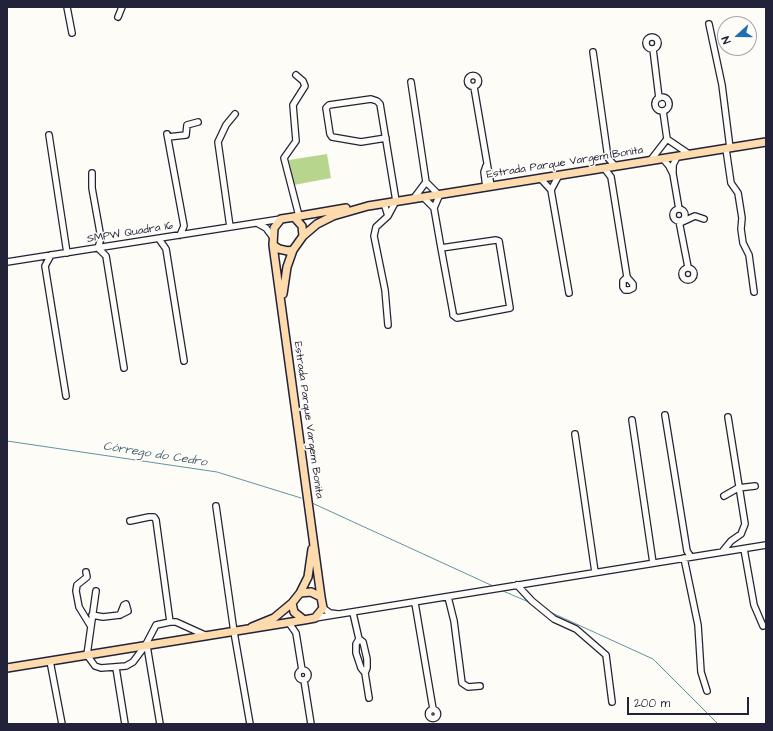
<!DOCTYPE html>
<meta charset="utf-8">
<style>
body{margin:0}
#map{position:relative;width:773px;height:731px;overflow:hidden;background:#fdfcf7;font-family:"Architects Daughter",sans-serif}
canvas{display:block}
.frame{position:absolute;inset:0;border:8px solid #22223b;pointer-events:none}
.north{position:absolute;left:717px;top:16px;width:40px;height:40px;box-sizing:border-box;background:#fdfcf7;border:1px solid #a5a5ac;border-radius:50%;rotate:249deg;font-size:11px;font-weight:700;line-height:16px;text-align:center;color:#22223b}
.north::after{content:'';display:block;margin:auto;width:14px;height:18px;background:#1f6fb2;clip-path:polygon(50% 0,100% 100%,50% 72%,0 100%)}
.scale{position:absolute;left:627px;top:697px;width:122px;height:18px;box-sizing:border-box;border:2px solid #22223b;border-top:0;padding-left:5px;font-size:12px;line-height:14px;white-space:nowrap;color:#22223b;-webkit-text-stroke:3px #fdfcf7;paint-order:stroke}
</style>
<div id="map">
<canvas width="773" height="731"></canvas>
<div class="frame"></div>
<div class="north">N</div>
<div class="scale">200 m</div>
</div>
<script>
const g = document.querySelector('canvas').getContext('2d');
g.lineJoin = 'round';
function fillPath(path, color) { g.fillStyle = color; g.fill(path, 'evenodd'); }
const poly = rows => new Path2D(rows.map(r => 'M' + r).join(''));
function strokePath(path, color, width, dash) { g.strokeStyle = color; g.lineWidth = width; g.lineCap = dash ? 'butt' : 'round'; g.setLineDash(dash || []); g.stroke(path); }
function label(font, color, halo, rows, align = 'center') {
  g.font = font + ' "Architects Daughter",sans-serif'; g.lineWidth = 3; g.setLineDash([]); g.textBaseline = 'middle'; g.strokeStyle = halo; g.fillStyle = color; for (const [text, x, y, turn = 0] of rows) {
    g.save(); g.translate(x, y); g.rotate((+turn || 0) * Math.PI / 180); g.textAlign = isNaN(turn) ? turn : align; if (halo) g.strokeText(text, 0, 0); g.fillText(text, 0, 0); g.restore();
  }
}
fillPath(poly([
 [327,154,331,178,294,185,289,160]
]), '#b8d58d');
strokePath(poly([
 [7,441,217,472,301,498],
 [312,503,493,586],
 [503,591,531,603],
 [550,612,653,659,718,724]
]), '#6293a2', 1);
const minor = poly([
 [67,7,72,33],
 [118,17,122,7],
 [709,24,722,85,730,148],
 '646 43a6 6 0 1 1 12 0a6 6 0 1 1-12 0Z',
 [653,49,659,98],
 [593,52,608,158,615,166],
 [296,75,303,81,305,86,293,105,296,141,284,158,299,216],
 '467.5 81a5.5 5.5 0 1 1 11 0a5.5 5.5 0 1 1-11 0Z',
 [411,82,426,182,438,194],
 [474,87,491,186],
 '655 104a7 7 0 1 1 14 0a7 7 0 1 1-14 0Z',
 [167,134,184,226,180,235],
 [49,135,67,253],
 [168,137,186,135,187,125,198,122],
 [386,138,361,142,332,137,330,134,326,108,329,105,371,99,377,101,380,104,396,201,388,216],
 [667,139,689,154],
 [726,149,731,183,738,193,742,218,741,229,743,243,749,255,754,292],
 [663,159,669,166,673,174,679,209],
 [650,161,667,139,663,111],
 [604,168,611,177,627,277,623,281,623,287,625,290,629,290,633,288,633,284,627,277],
 [673,172,673,165,677,157],
 [92,173,92,188,101,238,98,248,106,256,124,368],
 [540,178,551,190,569,293],
 [486,187,484,172,486,166],
 [551,190,559,175],
 [440,194,434,208,441,248,453,313,453,315,457,318,510,308,499,241,496,240,441,248],
 [423,197,434,208],
 [414,198,426,182],
 [384,203,388,216,376,227,374,236,385,290,388,325],
 '673 215a6 6 0 1 1 12 0a6 6 0 1 1-12 0Z',
 [679,221,688,267],
 [682,222,695,216,704,219],
 [257,223,266,228,272,236],
 [230,227,218,142,226,125,235,114],
 [159,239,166,249,184,361],
 [51,255,45,266,66,396],
 [7,262,281,219],
 '682 274a6 6 0 1 1 12 0a6 6 0 1 1-12 0Z',
 [665,415,687,551,691,557],
 [632,420,653,563],
 [575,434,595,572],
 [724,496,738,488,755,486],
 [216,506,234,632,250,724],
 [744,549,754,605,763,626],
 [722,552,731,541,741,534,745,524,728,417],
 [684,558,698,625,701,672,707,691],
 [86,572,87,577,77,585,76,591,79,607,90,625],
 [517,585,532,601,554,619,576,629,606,655,612,702],
 [96,591,87,655,95,666,101,668,126,666,133,662,145,646,156,625,170,622,156,520,154,517,149,517,130,521],
 [448,597,454,621,462,683,468,687,480,686],
 [415,603,433,709],
 [323,608,330,613,338,614],
 [353,613,359,639,356,644,356,653,361,668,365,673,369,698],
 [92,615,103,617,120,615,128,611,126,604,124,605,120,615],
 [315,618,766,545],
 [170,622,176,622,207,636],
 [289,623,296,633,302,670],
 [359,639,363,642,367,659,367,668,365,673],
 [147,646,160,724],
 [50,661,62,724],
 [116,668,125,724],
 '298 675a5 5 0 1 1 10 0a5 5 0 1 1-10 0Z',
 [304,680,311,724],
 '428.5 714a4.5 4.5 0 1 1 9 0a4.5 4.5 0 1 1-9 0Z'
]);
const major = poly([
 [294,217,302,226,303,236,293,250,288,251,279,249,273,245,274,228,281,219,294,217],
 [294,217,346,208],
 [303,236,317,224,333,216,368,206,766,142],
 [273,245,321,597],
 [283,294,287,267,293,250],
 [311,592,321,597,323,608,315,618,304,620,294,612,292,603,300,593,311,592],
 [300,593,308,577,312,549],
 [252,627,274,618,292,603],
 [7,668,304,620]
]);
strokePath(minor, '#22223b', 8);
strokePath(major, '#22223b', 10);
strokePath(minor, '#fdfcf7', 5.5);
strokePath(major, '#fedbac', 7);
label('11px', '#22223b', '#fdfcf7', [
 ["Estrada Parque Vargem Bonita",565,163,-9],
 ["SMPW Quadra 16",130,233,-9],
 ["Estrada Parque Vargem Bonita",308,420,82]
]);
label('italic 12px', '#425b6e', '#fdfcf7', [
 ["Córrego do Cedro",155,455,9]
]);
</script>
